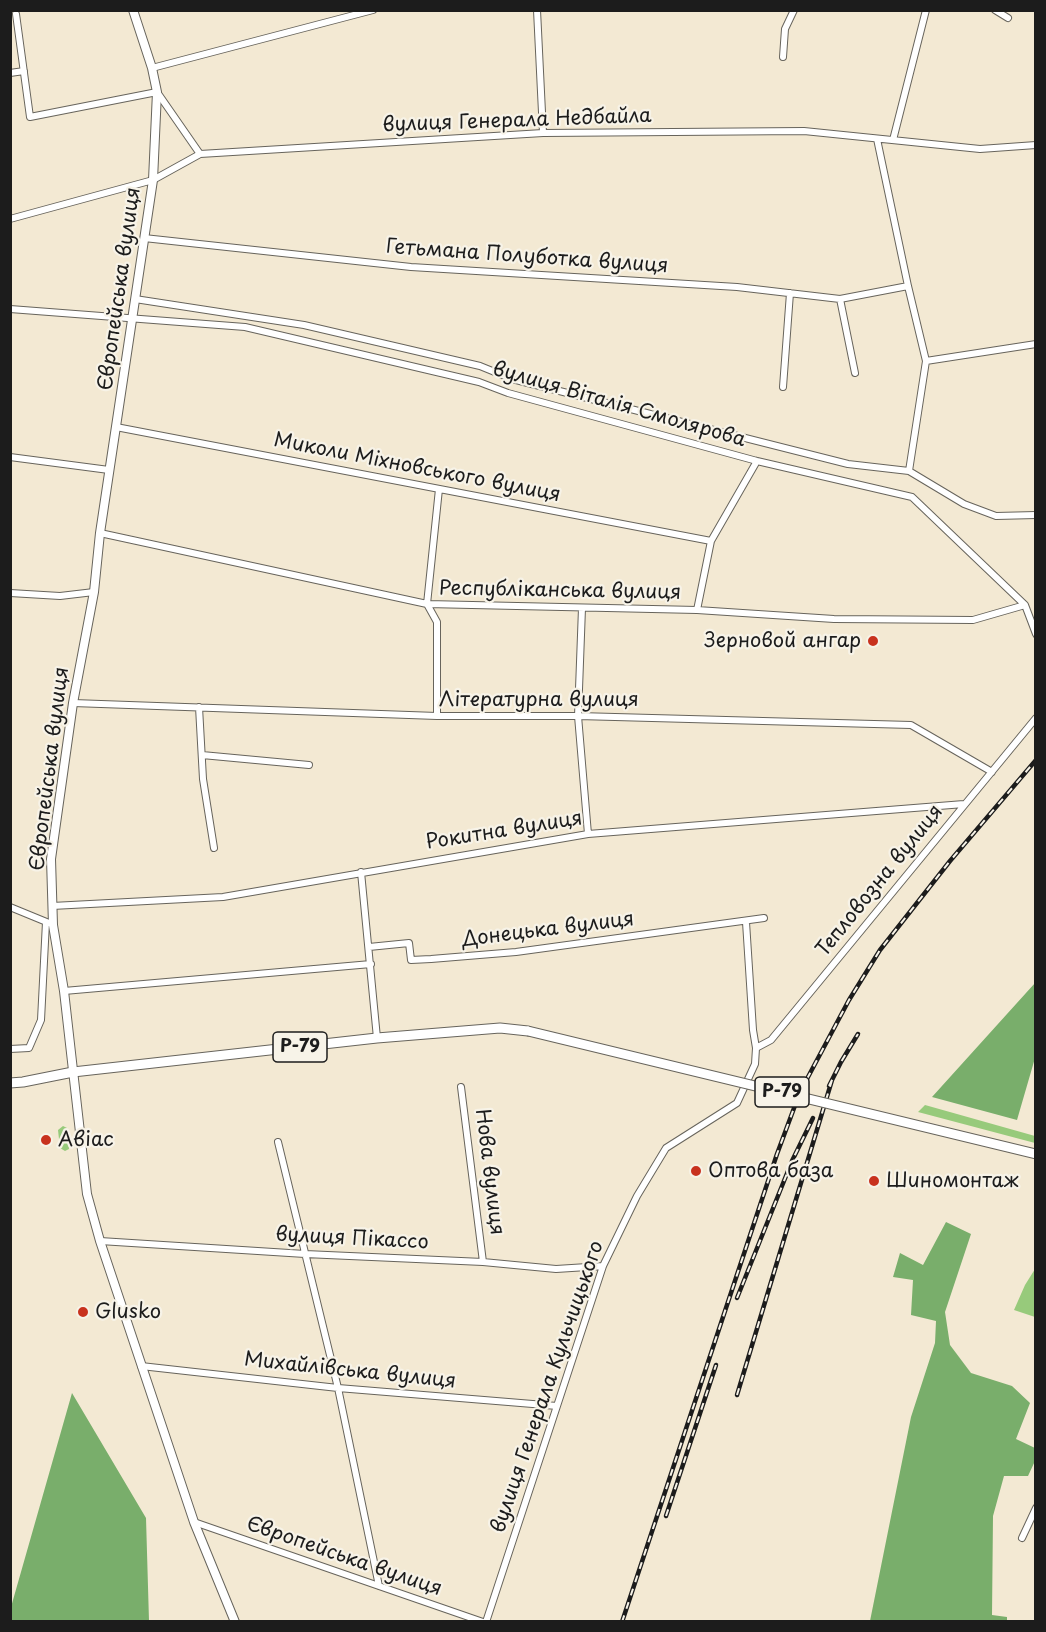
<!DOCTYPE html>
<meta charset="utf-8">
<style>
body{margin:0}
#map{position:relative;width:1046px;height:1632px;overflow:hidden;background:#f3e9d3;font-family:"Playpen Sans",sans-serif}
canvas{display:block}
.frame{position:absolute;inset:0;border:12px solid #1c1c1c;pointer-events:none}
</style>
<div id="map">
<canvas width="1046" height="1632"></canvas>
<div class="frame"></div>
</div>
<script>
const g = document.querySelector('canvas').getContext('2d');
g.lineJoin = 'round';
function fillPath(path, color) { g.fillStyle = color; g.fill(path, 'evenodd'); }
const poly = rows => new Path2D(rows.map(r => 'M' + r).join(''));
function strokePath(path, color, width, dash) { g.strokeStyle = color; g.lineWidth = width; g.lineCap = dash ? 'butt' : 'round'; g.setLineDash(dash || []); g.stroke(path); }
function label(font, color, halo, rows, align = 'center') {
  g.font = font + ' "Playpen Sans",sans-serif'; g.lineWidth = 4.5; g.setLineDash([]); g.textBaseline = 'middle'; g.strokeStyle = halo; g.fillStyle = color; for (const [text, x, y, turn = 0] of rows) {
    g.save(); g.translate(x, y); g.rotate((+turn || 0) * Math.PI / 180); g.textAlign = isNaN(turn) ? turn : align; if (halo) g.strokeText(text, 0, 0); g.fillText(text, 0, 0); g.restore();
  }
}
fillPath(poly([
 [925,1105,1035,1136,1035,1143,918,1112],
 [63,1126,67,1128,69,1149,65,1151,60,1148,58,1130],
 [1035,1269,1035,1317,1014,1310,1025,1285]
]), '#97ca7b');
fillPath(poly([
 [1035,983,1035,1058,1017,1120,932,1097],
 [946,1222,971,1234,945,1312,950,1345,971,1373,1012,1386,1030,1403,1016,1439,1035,1448,1035,1461,1028,1476,1004,1476,993,1516,992,1615,1007,1617,1007,1621,870,1621,911,1417,935,1343,936,1321,911,1315,913,1280,893,1277,900,1253,923,1265],
 [72,1393,146,1518,149,1621,11,1621,11,1607]
]), '#79ae6b');
const street = poly([
 [537,10,543,133],
 [995,10,1008,18],
 [16,14,30,117,157,92,200,154],
 [783,57,785,29,794,10],
 [152,68,373,10],
 [10,73,24,71],
 [877,139,908,286,926,361,909,471],
 [893,140,926,10],
 [10,219,153,180,200,154,543,133,804,131,980,149,1036,145],
 [144,238,411,267,737,287,840,299,908,286],
 [135,299,304,325,480,366,512,379,848,464,909,471,964,504,996,516,1036,515],
 [840,299,855,373],
 [10,309,245,327,479,382,508,393,757,461,912,497,1025,605,1036,634],
 [926,361,1036,344],
 [783,387,790,293],
 [116,427,711,541],
 [10,457,109,470],
 [100,533,427,604,697,610,834,619,973,620,1025,605],
 [10,593,60,596,94,592],
 [582,608,578,716,588,834],
 [697,610,711,541,757,461],
 [73,703,437,716,578,716,911,725,992,772],
 [199,707,203,779,214,848],
 [437,716,437,622,427,604,439,489],
 [202,755,309,765],
 [361,872,377,1038],
 [52,906,223,897,588,834,964,804],
 [10,907,49,923],
 [746,922,753,1030,756,1048],
 [369,947,409,943,411,960,431,959,516,952,764,918],
 [64,991,371,964],
 [10,1049,29,1048,41,1020,46,922],
 [461,1087,483,1262],
 [278,1142,338,1388,379,1586],
 [100,1241,305,1254,483,1262,556,1269,603,1266],
 [141,1366,338,1388,557,1406],
 [194,1522,483,1622],
 [1022,1538,1036,1508],
 [486,1622,603,1266,637,1196,666,1148,737,1103,755,1064,756,1048,771,1040,1036,718]
]);
const secondary = poly([
 [133,10,152,68,157,92,153,180,100,533,94,592,73,703,51,859,53,925,64,991,87,1194,100,1241,194,1522,235,1622]
]);
const primary = poly([
 [10,1083,23,1082,73,1072,377,1038,500,1028,528,1031]
]);
strokePath(street, '#67645c', 8);
strokePath(secondary, '#67645c', 10);
strokePath(primary, '#67645c', 11);
strokePath(street, '#fff', 6);
strokePath(secondary, '#fff', 8);
strokePath(primary, '#fff', 9);
const rail = poly([
 [829,1086,841,1062,858,1034],
 [737,1298,792,1161,813,1118],
 [737,1395,832,1080],
 [666,1516,716,1365],
 [622,1622,777,1154,800,1092,849,1000,880,950,950,861,1036,760]
]);
strokePath(rail, '#1c1c1c', 4.5);
strokePath(rail, '#f7f3e8', 2, [7]);
const primaryBridge = poly([
 [528,1031,1036,1154]
]);
strokePath(primaryBridge, '#67645c', 11, []);
strokePath(primaryBridge, '#fff', 9);
for (const [x, y, r, color] of [
 [873,641,6,"#c8321e"],
 [46,1140,6,"#c8321e"],
 [696,1171,6,"#c8321e"],
 [874,1181,6,"#c8321e"],
 [83,1312,6,"#c8321e"]
]) { const dot = new Path2D(); dot.arc(x, y, r, 0, 2 * Math.PI); g.fillStyle = color; g.fill(dot); strokePath(dot, '#f7f3e8', 2); }
for (const [x, y, w] of [
 [300,1047,54],
 [782,1092,54]
]) { const box = new Path2D(); box.roundRect(x - w / 2, y - 15, w, 30, 4.5); g.fillStyle = '#f7f3e8'; g.fill(box); strokePath(box, '#1c1c1c', 1.5); }
label('bold 18px', '#1c1c1c', null, [
 ["Р-79",300,1047],
 ["Р-79",782,1092]
]);
label('20px', '#1c1c1c', '#f7f3e8', [
 ["вулиця Генерала Недбайла",517,121,-2],
 ["Гетьмана Полуботка вулиця",527,257,4],
 ["Європейська вулиця",120,289,-82],
 ["вулиця Віталія Смолярова",619,405,16],
 ["Миколи Міхновського вулиця",417,468,11],
 ["Республіканська вулиця",560,591,1],
 ["Літературна вулиця",539,700],
 ["Європейська вулиця",50,769,-83],
 ["Рокитна вулиця",504,831,-9],
 ["Тепловозна вулиця",880,881,-51],
 ["Донецька вулиця",548,930,-7],
 ["Нова вулиця",489,1172,83],
 ["вулиця Пікассо",352,1239,3],
 ["Михайлівська вулиця",350,1371,6],
 ["вулиця Генерала Кульчицького",548,1387,-71],
 ["Європейська вулиця",344,1557,19]
]);
label('20px', '#1c1c1c', '#f7f3e8', [
 ["Зерновой ангар",861,641,"right"],
 ["Авіас",58,1140],
 ["Оптова база",708,1171],
 ["Шиномонтаж",886,1181],
 ["Glusko",95,1312]
], 'left');
</script>
